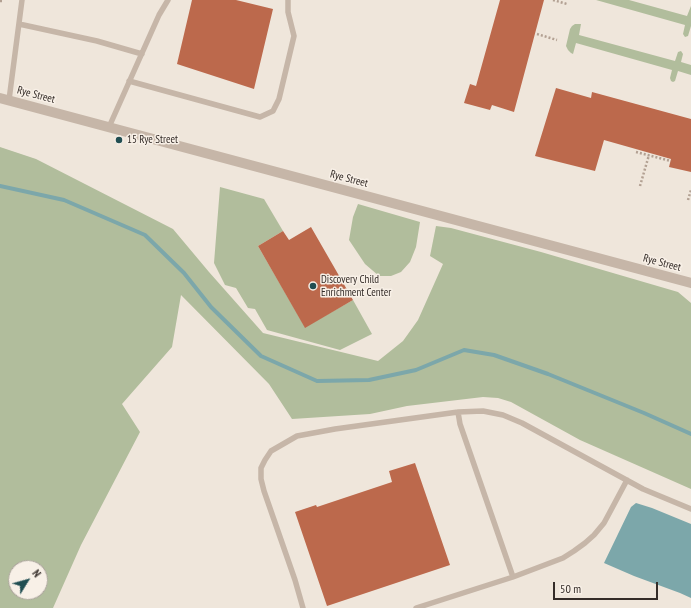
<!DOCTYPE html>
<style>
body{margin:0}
#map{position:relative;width:691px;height:608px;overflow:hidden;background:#efe6db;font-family:"PT Sans Narrow",sans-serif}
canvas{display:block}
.north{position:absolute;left:8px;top:560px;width:40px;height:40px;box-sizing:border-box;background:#f8f0e7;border:1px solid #aaa29b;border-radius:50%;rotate:53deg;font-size:11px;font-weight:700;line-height:16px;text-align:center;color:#342c28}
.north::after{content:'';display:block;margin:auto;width:14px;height:18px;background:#214e52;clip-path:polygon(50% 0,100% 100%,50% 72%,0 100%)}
.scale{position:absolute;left:553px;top:582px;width:105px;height:18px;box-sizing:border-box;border:2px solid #342c28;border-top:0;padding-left:5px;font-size:12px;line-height:14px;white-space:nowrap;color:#342c28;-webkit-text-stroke:3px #f8f0e7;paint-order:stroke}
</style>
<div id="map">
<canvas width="691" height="608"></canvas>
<div class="north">N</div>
<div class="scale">50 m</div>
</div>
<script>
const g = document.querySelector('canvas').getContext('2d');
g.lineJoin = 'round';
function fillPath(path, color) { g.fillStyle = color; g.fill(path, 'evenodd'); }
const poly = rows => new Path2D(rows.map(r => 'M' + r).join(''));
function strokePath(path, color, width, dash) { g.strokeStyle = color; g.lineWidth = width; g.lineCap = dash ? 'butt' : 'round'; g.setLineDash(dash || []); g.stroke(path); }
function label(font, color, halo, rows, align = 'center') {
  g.font = font + ' "PT Sans Narrow",sans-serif'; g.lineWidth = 3; g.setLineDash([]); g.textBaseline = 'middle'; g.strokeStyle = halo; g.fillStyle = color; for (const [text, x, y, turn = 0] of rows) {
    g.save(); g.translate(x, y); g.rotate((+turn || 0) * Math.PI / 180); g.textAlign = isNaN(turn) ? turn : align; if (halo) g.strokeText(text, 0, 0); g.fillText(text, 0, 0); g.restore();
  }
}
fillPath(poly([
 [596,0,629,0,687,16,691,6,691,26,688,36,685,37,683,34,685,25],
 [575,24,581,24,579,35,675,61,678,52,681,51,683,54,681,62,691,65,691,75,678,71,675,81,673,82,671,81,670,78,672,70,576,43,573,54,571,53,568,50,566,46,570,29,572,26],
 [0,147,36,159,173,229,209,272,263,333,378,361,403,341,418,320,443,264,430,256,436,226,451,228,541,252,678,292,691,303,691,489,580,440,511,402,498,398,483,397,407,406,370,414,292,419,269,384,181,295,172,347,122,404,140,432,81,545,53,608,0,608],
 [16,568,40,568,40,592,16,592],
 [220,187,264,199,283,231,258,246,305,327,353,300,372,334,340,350,267,330,255,309,248,308,236,288,225,285,214,263],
 [358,204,420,222,416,247,410,262,401,272,391,276,379,276,365,264,349,240,353,217]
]), '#b1bd9c');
fillPath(poly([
 [636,503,652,508,691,524,691,598,680,593,634,576,604,563,631,507]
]), '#7ca7aa');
strokePath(poly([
 [0,186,64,200,145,235,184,273,211,307,261,356,317,381,369,380,416,370,464,350,494,355,548,374,644,413,691,434]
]), '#7ca7aa', 4);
fillPath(poly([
 [192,0,236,0,273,9,254,89,177,64],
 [500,0,544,0,514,112,492,105,490,110,464,103,470,84,476,86],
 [556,88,591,98,592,92,691,119,691,172,669,167,671,159,604,140,595,171,535,156],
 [311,227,353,300,305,328,258,246,283,231,289,240],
 [415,463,450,565,327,606,295,512,316,505,317,507,392,482,389,471]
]), '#bc694c');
strokePath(poly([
 [553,0,567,4],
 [0,1,3,1],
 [537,34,557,40],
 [636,152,671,161],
 [640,186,649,155],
 [688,200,691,190]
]), '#b2a092', 2.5, [2, 2]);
strokePath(poly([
 [19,24,97,41,142,54],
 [129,81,260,117,273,111,279,99,294,36,288,12,288,0],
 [9,100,22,0],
 [109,127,159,15,168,0],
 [627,480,611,510,604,523,594,535,585,543,574,551,563,558,513,577,460,424,458,412,483,411,503,415,522,423,643,489,691,509],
 [303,608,295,580,264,491,261,479,261,468,265,460,271,451,297,436,335,429,458,412],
 [416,608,513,577]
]), '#c6b6a8', 5.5);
strokePath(poly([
 [0,98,691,283]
]), '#c6b6a8', 10);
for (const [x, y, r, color] of [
 [119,140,4,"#214e52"],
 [313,286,4,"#214e52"]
]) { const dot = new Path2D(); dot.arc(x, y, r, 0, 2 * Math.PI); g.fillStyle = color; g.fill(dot); strokePath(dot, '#f8f0e7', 1.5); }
label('11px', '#342c28', '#f8f0e7', [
 ["Rye Street",36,95,15],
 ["Rye Street",349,179,15],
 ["Rye Street",662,263,15]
]);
label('11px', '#342c28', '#f8f0e7', [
 ["15 Rye Street",127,140],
 ["Discovery Child",321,280],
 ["Enrichment Center",321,293]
], 'left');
</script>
